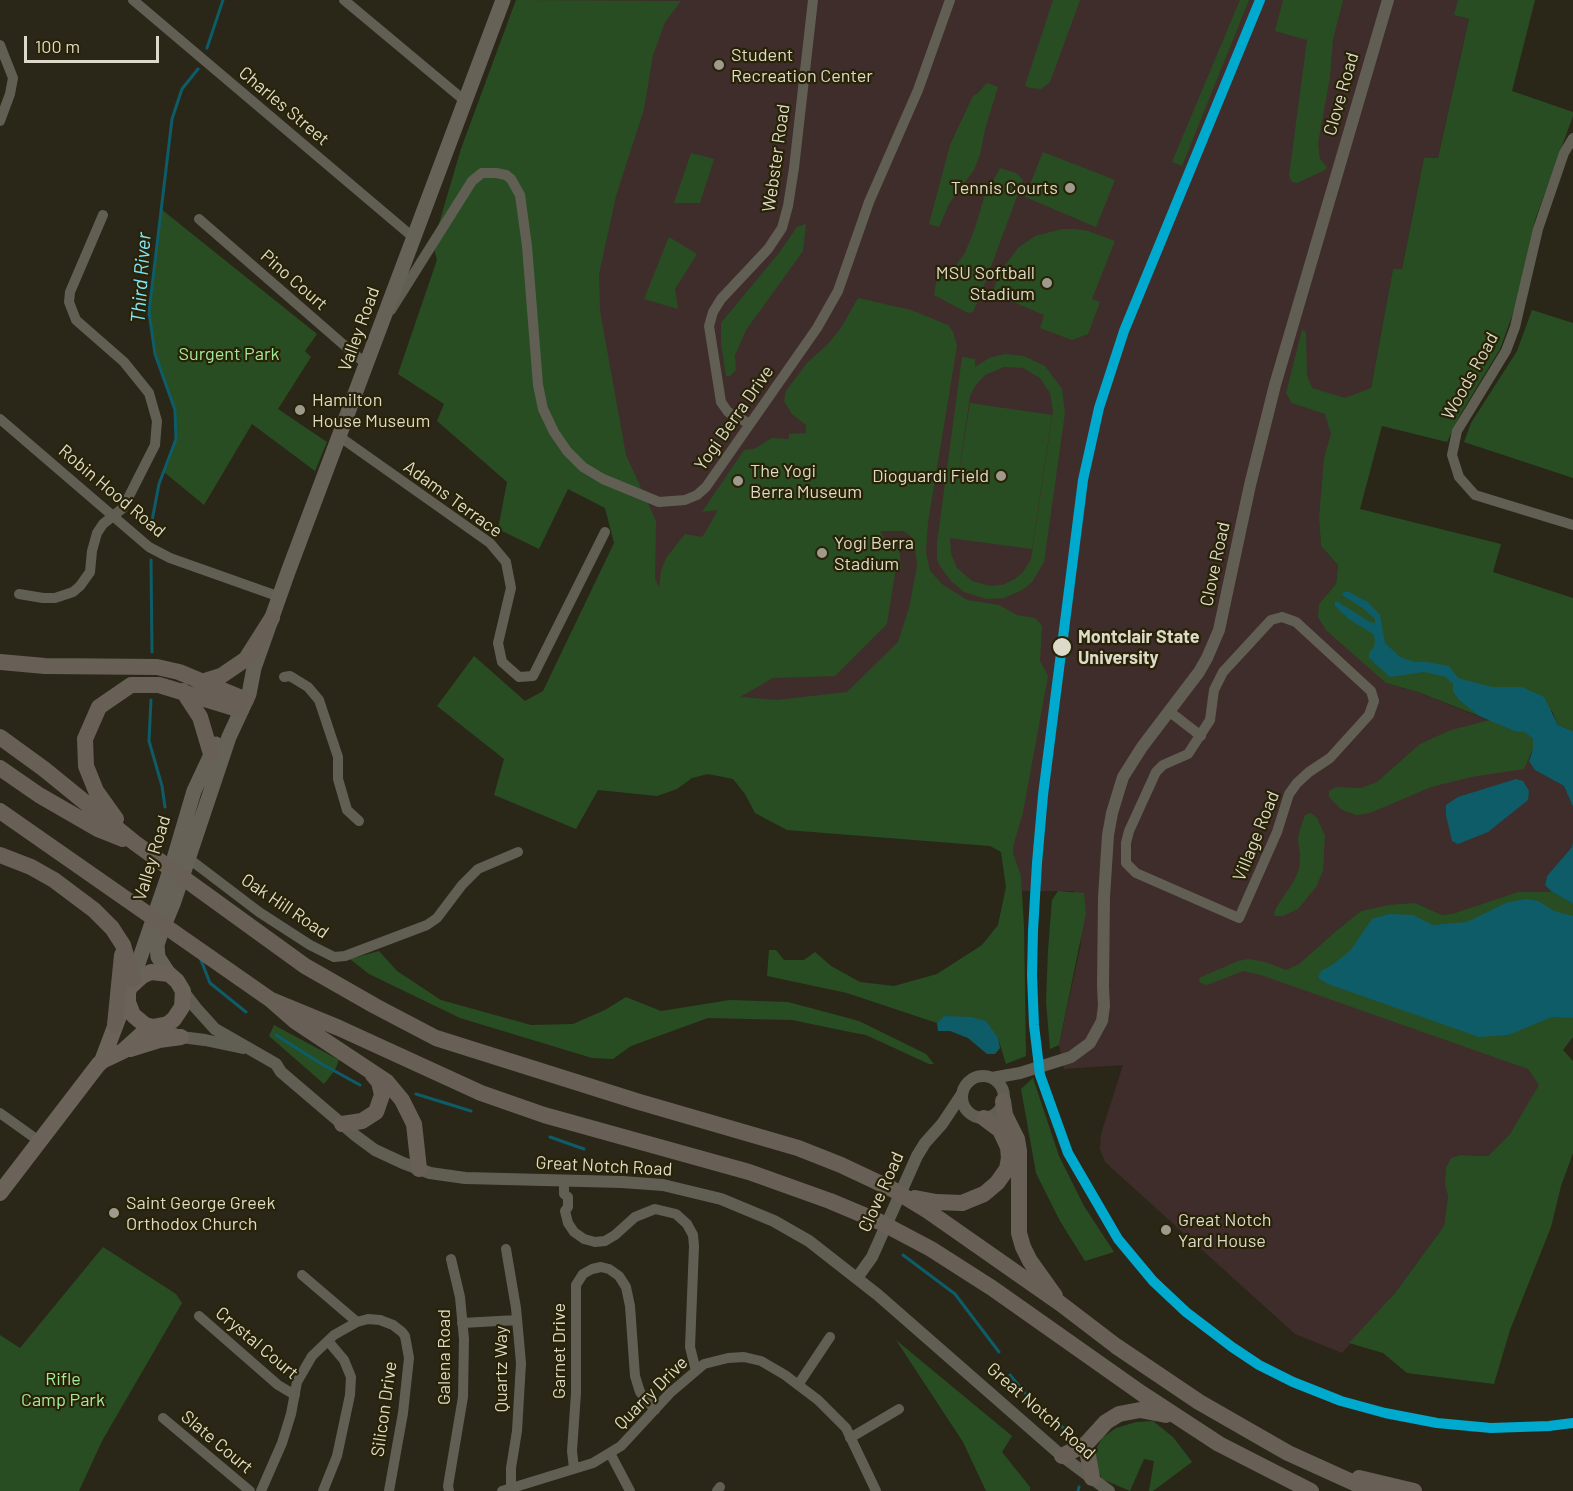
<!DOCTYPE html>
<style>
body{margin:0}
#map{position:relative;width:1573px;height:1491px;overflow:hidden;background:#2a2718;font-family:Barlow,sans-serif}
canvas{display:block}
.scale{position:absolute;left:24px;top:36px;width:135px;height:27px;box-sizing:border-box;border:3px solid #dddaca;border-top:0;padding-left:8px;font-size:18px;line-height:21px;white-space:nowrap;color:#dddaca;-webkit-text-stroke:4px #282306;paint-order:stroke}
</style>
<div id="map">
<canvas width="1573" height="1491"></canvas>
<div class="scale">100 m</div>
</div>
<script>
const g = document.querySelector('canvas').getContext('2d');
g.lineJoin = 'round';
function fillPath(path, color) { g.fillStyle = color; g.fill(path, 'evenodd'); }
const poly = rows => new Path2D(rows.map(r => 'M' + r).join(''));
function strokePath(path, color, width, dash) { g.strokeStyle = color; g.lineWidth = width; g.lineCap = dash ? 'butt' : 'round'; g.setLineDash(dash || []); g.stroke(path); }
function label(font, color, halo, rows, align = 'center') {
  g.font = font + ' Barlow,sans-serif'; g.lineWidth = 4.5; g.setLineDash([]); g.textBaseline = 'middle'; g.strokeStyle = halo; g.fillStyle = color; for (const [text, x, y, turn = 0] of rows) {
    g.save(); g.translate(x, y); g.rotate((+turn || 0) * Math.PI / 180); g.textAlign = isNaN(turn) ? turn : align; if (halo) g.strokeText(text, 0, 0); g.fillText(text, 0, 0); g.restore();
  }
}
fillPath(poly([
 [516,0,1458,0,1455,15,1469,19,1438,158,1424,158,1402,269,1393,269,1371,388,1319,519,1321,546,1338,565,1336,584,1319,604,1386,683,1418,692,1514,731,1535,770,1564,786,1573,807,1573,841,1572,847,1547,876,1545,885,1552,892,1518,892,1455,913,1442,915,1415,903,1361,911,1336,931,1299,964,1528,1069,1540,1085,1510,1134,1488,1156,1461,1155,1446,1185,1448,1196,1444,1226,1395,1293,1342,1353,1295,1334,1105,1162,1100,1149,1101,1134,1123,1065,1064,1069,1059,1045,1081,944,1074,891,1014,891,1013,853,741,710,638,601,631,518,398,374,437,260,433,244,461,149]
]), '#3f2d2b');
fillPath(poly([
 [516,0,681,1,665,22,653,55,644,109,616,196,599,274,600,311,626,455,656,521,655,578,659,588,661,571,666,558,685,534,702,537,705,533,718,510,702,512,744,450,754,449,772,438,789,439,789,434,806,433,806,425,792,414,784,401,786,391,807,363,828,344,841,328,858,298,911,310,948,325,953,332,957,346,928,522,926,552,930,571,942,584,967,600,999,605,1017,615,1035,618,1042,626,1040,661,1048,676,1023,812,1013,847,1013,853,1021,876,1024,927,1026,1056,1006,1064,998,1038,945,1016,937,1023,847,993,767,976,769,950,776,950,784,960,804,960,815,952,831,966,860,982,894,986,937,974,982,945,998,925,1006,887,1001,852,990,846,787,830,755,813,745,794,733,779,708,774,692,778,677,789,657,796,598,790,576,829,494,795,504,759,437,706,474,656,525,701,543,691,614,543,605,508,568,489,539,549,498,529,507,482,437,421,444,404,398,374,437,260,433,244,461,149],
 [880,531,904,531,914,539,917,566,909,608,898,642,847,692,777,700,740,697,773,678,835,676,887,624,895,573,901,569,899,547,889,546],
 [1053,0,1080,0,1050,82,1041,89,1030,88,1025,86],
 [1240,0,1249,0,1182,166,1172,162],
 [1283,0,1343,0,1333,39,1330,77,1318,143,1320,159,1327,167,1325,170,1297,183,1292,182,1289,176,1307,40,1275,31],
 [1458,0,1535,0,1512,91,1573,112,1573,116,1535,220,1516,305,1500,349,1460,415,1447,442,1382,426,1360,509,1501,544,1493,572,1573,598,1573,731,1558,725,1552,711,1479,716,1418,692,1386,683,1326,630,1318,617,1319,604,1336,584,1338,565,1321,546,1319,519,1324,458,1331,434,1325,414,1292,403,1286,393,1302,330,1306,332,1307,375,1312,388,1345,398,1371,388,1393,269,1402,269,1424,158,1438,158,1469,19,1454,15],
 [987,83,998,87,985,129,980,155,974,170,950,202,939,227,929,224,950,145,973,96,978,93],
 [1043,152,1115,180,1096,227,1025,197],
 [691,153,714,159,700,203,674,203],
 [1000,168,1016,173,1023,180,982,291,973,312,968,313,934,295,936,283,944,270,957,264,965,253,975,228,984,198],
 [161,209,317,334,305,351,311,357,278,409,327,442,315,471,252,424,204,505,164,472,176,439,175,410,155,354,149,312],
 [806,224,803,251,746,330,735,355,736,370,730,376,726,376,721,344,721,323,779,253,797,227],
 [1062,229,1076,229,1088,231,1115,241,1092,299,1100,302,1088,334,1072,340,1040,328,1044,315,992,293,999,274,1018,248,1035,236],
 [669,237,697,254,675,289,678,309,644,299],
 [1532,310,1573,323,1573,478,1464,442,1471,423,1517,351],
 [1005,354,1024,356,1045,366,1062,389,1065,413,1044,562,1032,582,1022,590,1004,598,986,599,964,592,951,581,940,566,937,559,937,543,962,357,975,359,975,367,989,358],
 [1004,367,1023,368,1040,378,1050,393,1053,411,1031,559,1023,572,1015,579,1002,585,990,586,972,581,957,568,951,554,950,538,1032,549,1052,415,970,403,954,506,970,396,975,386,985,375],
 [1490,720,1514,731,1525,731,1533,739,1533,749,1524,769,1471,777,1431,787,1370,813,1357,815,1342,810,1329,797,1329,791,1336,787,1361,788,1377,782,1420,744,1451,730],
 [1311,813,1317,818,1325,836,1323,871,1316,887,1298,909,1283,916,1275,916,1274,913,1276,908,1294,881,1299,869,1300,855,1298,839,1300,829,1305,815],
 [1058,891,1084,893,1086,913,1059,1045,1050,1049,1046,1002,1048,950,1052,900],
 [1518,892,1552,892,1573,903,1573,1037,1563,1050,1573,1061,1573,1153,1561,1186,1551,1227,1510,1330,1494,1384,1407,1373,1383,1353,1349,1343,1395,1293,1444,1226,1448,1196,1445,1184,1446,1168,1451,1158,1461,1155,1488,1156,1510,1134,1539,1085,1528,1069,1261,975,1243,971,1207,985,1200,983,1199,978,1238,961,1249,959,1265,962,1286,970,1299,964,1336,931,1361,911,1389,905,1415,903,1442,915,1455,913],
 [379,951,397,971,441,1000,531,1025,573,1024,605,1010,626,997,661,1011,730,1000,788,1002,859,1021,926,1054,934,1064,929,1064,866,1035,855,1033,792,1020,708,1018,631,1046,613,1059,592,1058,460,1018,369,974,350,959],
 [274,1025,339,1060,335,1070,324,1084,269,1036],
 [1033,1078,1059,1156,1084,1206,1114,1252,1085,1261,1060,1221,1036,1173,1021,1089],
 [103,1247,176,1294,182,1303,102,1441,79,1491,0,1491,0,1335,20,1348],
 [896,1340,1012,1436,1002,1452,1030,1487,1030,1491,986,1491,963,1442],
 [1153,1421,1173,1437,1192,1462,1153,1491,1149,1491,1154,1461,1144,1459,1130,1491,1102,1479,1092,1457,1102,1438,1116,1428,1136,1422]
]), '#294d22');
fillPath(poly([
 [1344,592,1349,592,1368,602,1380,615,1385,643,1400,657,1415,662,1427,662,1449,666,1458,678,1492,687,1522,687,1544,697,1558,725,1573,731,1573,807,1564,786,1535,770,1529,761,1533,749,1533,739,1525,732,1514,731,1479,716,1459,700,1453,691,1453,684,1446,677,1424,672,1390,677,1369,658,1369,653,1374,647,1375,640,1373,634,1349,619,1335,606,1335,602,1338,602,1370,622,1375,623,1375,619,1364,609,1342,595],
 [1516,779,1523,781,1529,791,1528,800,1488,832,1458,844,1452,841,1446,815,1446,805,1458,797],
 [1573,841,1573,903,1572,903,1552,892,1545,885,1547,876,1572,847],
 [1525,899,1538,901,1554,911,1573,916,1573,1018,1552,1017,1508,1035,1479,1037,1328,984,1318,978,1321,971,1332,965,1350,951,1372,919,1389,914,1413,915,1433,925,1467,922,1506,903],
 [944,1016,971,1017,986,1021,998,1038,1000,1048,995,1054,987,1054,968,1038,950,1031,938,1031,937,1023]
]), '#0e5c68');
strokePath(poly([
 [207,48,223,0],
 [151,526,159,484,176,439,175,410,155,354,149,312,172,119,182,89,198,69],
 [151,560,152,652],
 [151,700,149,741,162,786,165,807],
 [201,960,210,983,246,1012],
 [276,1035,320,1063,360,1085],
 [416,1094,471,1111],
 [550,1137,584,1149],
 [903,1255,955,1294,999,1352],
 [1010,1375,1035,1405,1066,1430,1072,1441],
 [1078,1491,1079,1487]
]), '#0e5c68', 3);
strokePath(poly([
 [133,0,414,238],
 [344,0,465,101],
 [0,45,13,78,10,94,0,121],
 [1573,138,1564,153,1538,229,1515,327,1506,351,1457,431,1452,455,1459,477,1475,495,1573,525],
 [199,219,367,365],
 [391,310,472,181,482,173,496,173,506,175,511,179,520,195,527,246,538,385,543,409,554,432,567,451,583,467,603,479,659,502,685,500,697,495,706,487,817,328,838,291,869,202,918,90,950,0],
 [0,419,149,547,170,558,280,597],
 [750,424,728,412,721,402,709,326,713,312,721,299,768,249,782,228,788,206,794,168,813,0],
 [340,437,490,543,506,562,511,588,498,643,502,662,519,677,533,676,605,532],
 [19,594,43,598,55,598,73,592,80,586,90,572,92,551,97,533,103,524,123,508,155,445,157,421,149,393,124,362,76,320,69,302,70,292,103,215],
 [1282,617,1296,622,1371,691,1374,701,1369,715,1330,758,1309,772,1297,783,1289,794,1277,832,1239,918,1136,873,1126,863,1126,843,1129,831,1156,772,1163,765,1188,754,1210,720,1214,690,1223,672,1271,620,1282,617],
 [284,677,290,676,308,687,319,700,338,757,338,779,347,810,359,821],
 [1170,712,1201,736],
 [188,858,259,912,310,945,334,957,345,956,427,925,437,918,462,885,478,869,518,852],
 [0,1113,39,1141],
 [564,1180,564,1194,568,1197,568,1207,565,1211,568,1223,574,1232,584,1239,595,1242,605,1241,615,1235,635,1217,655,1209,676,1214,687,1224,693,1235,694,1246,690,1347,696,1371],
 [506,1249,516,1308,521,1363,517,1431,511,1468,511,1488],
 [302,1275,357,1322],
 [199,1316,278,1385,295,1395],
 [462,1323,517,1320],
 [798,1385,830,1337],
 [163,1418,250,1491],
 [850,1438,899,1409],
 [610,1453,630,1491],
 [574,1468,572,1451,576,1393,576,1285,583,1274,592,1269,601,1267,609,1269,619,1276,626,1287,630,1306,635,1376,640,1392,655,1410],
 [261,1491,282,1443,291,1414,297,1382,312,1356,334,1335,357,1322,368,1319,380,1320,393,1325,402,1332,405,1336,409,1358,403,1413,389,1491],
 [323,1491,337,1456,350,1395,351,1377,344,1360,328,1341],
 [449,1491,448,1486,463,1397,464,1339,460,1297,451,1259],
 [502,1491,593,1463,621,1446,670,1393,704,1364,728,1358,744,1357,761,1361,785,1375,818,1400,846,1428,876,1491],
 [717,1491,720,1487]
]), '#615f54', 10);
strokePath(poly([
 [183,991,196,1008,215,1029,276,1064,281,1072,356,1136,375,1150,403,1163,430,1173,465,1178,622,1182,663,1185,721,1199,774,1221,809,1241,878,1295,1062,1456,1109,1491],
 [175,1034,181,1037,205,1040,243,1048],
 '962 1097a21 21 0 1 1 42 0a21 21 0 1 1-42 0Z',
 [992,1078,1020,1073,1071,1057,1090,1043,1102,1021,1104,1006,1103,986,1104,897,1108,835,1112,813,1123,777,1142,747,1199,672,1207,658,1219,630,1250,485,1275,385,1388,0],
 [857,1278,872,1257,917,1156,925,1143,942,1124,962,1094]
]), '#615f54', 12);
strokePath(poly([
 [169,974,158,957,157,945,161,933,173,904,229,737,249,694,254,668,288,572,503,0],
 [131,984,173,862,194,791,216,744]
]), '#666257', 15);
strokePath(poly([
 [130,1049,159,1040,181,1037],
 [102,1061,130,987,142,976,151,972,169,974,177,981,183,991,182,1007,174,1019,168,1024,153,1027,145,1025,133,1015,128,1002,128,994],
 [0,1193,98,1065,102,1061,123,1051,143,1033,153,1027]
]), '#6b6359', 16);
strokePath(poly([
 [0,662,45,666,157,667,179,672,246,700],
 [202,682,221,676,246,659,272,618],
 [183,691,200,717,211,754],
 [0,737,44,769,135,843,305,966,375,1006,436,1038,636,1101,798,1148,841,1165,892,1189,928,1211,1061,1304,1116,1346,1199,1402,1288,1453,1372,1491],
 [0,768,39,795,98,829,123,839],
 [0,811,271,1000,295,1021,387,1082,402,1100,414,1124,419,1169],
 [116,819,96,791,86,766,85,739,99,707,131,685,159,685,241,710],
 [0,855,31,867,54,880,94,910,112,928,123,945,133,979],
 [271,1000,339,1028,481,1093,544,1115,749,1172,830,1201,880,1222,931,1249,992,1288,1141,1393,1219,1444,1311,1491],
 [115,1025,122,955],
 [1003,1101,1005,1115,1017,1139,1019,1151,1019,1233,1023,1247,1030,1261,1055,1296],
 [342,1124,362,1121,376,1112,382,1095,379,1082,373,1075],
 [915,1198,936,1202,962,1203,984,1194,997,1183,1007,1169,1009,1158,1008,1147,1000,1130,984,1118],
 [1086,1444,1092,1478],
 [1062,1456,1086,1444,1106,1422,1119,1414,1140,1410,1166,1415],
 [1359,1478,1414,1491]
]), '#686056', 16);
const rail = poly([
 [1052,1107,1040,1075,1037,1057,1032,975,1033,931,1043,795,1083,480,1099,408,1124,331,1260,0]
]);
strokePath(rail, '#605e53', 5);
strokePath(rail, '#282306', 3, [9]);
strokePath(poly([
 [1260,0,1124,331,1099,408,1083,480,1043,795,1037,863,1033,931,1032,975,1034,1025,1040,1075,1068,1153,1118,1239,1153,1281,1186,1312,1232,1347,1259,1365,1293,1382,1341,1401,1385,1413,1437,1423,1491,1428,1549,1426,1573,1423]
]), '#00a9ce', 10);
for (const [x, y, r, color] of [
 [719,65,6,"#9e9b8c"],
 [1070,188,6,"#9e9b8c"],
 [1047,283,6,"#9e9b8c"],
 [300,410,6,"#9e9b8c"],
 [1001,476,6,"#9e9b8c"],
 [738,481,6,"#9e9b8c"],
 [822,553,6,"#9e9b8c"],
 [1062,647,10,"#dddaca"],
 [114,1213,6,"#9e9b8c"],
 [1166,1230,6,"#9e9b8c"]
]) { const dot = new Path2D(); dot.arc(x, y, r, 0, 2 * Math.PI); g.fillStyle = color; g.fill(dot); strokePath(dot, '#282306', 2); }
label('18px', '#dddaca', '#282306', [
 ["Student",731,55],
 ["Recreation Center",731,76],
 ["Tennis Courts",1058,188,"right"],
 ["MSU Softball",1035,273,"right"],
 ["Stadium",1035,294,"right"],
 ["Hamilton",312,400],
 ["House Museum",312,421],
 ["The Yogi",750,471],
 ["Berra Museum",750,492],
 ["Dioguardi Field",989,476,"right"],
 ["Yogi Berra",834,543],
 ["Stadium",834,564],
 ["Saint George Greek",126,1203],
 ["Orthodox Church",126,1224],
 ["Great Notch",1178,1220],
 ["Yard House",1178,1241]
], 'left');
label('18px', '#dddaca', '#282306', [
 ["Clove Road",1341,94,-74],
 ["Charles Street",284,106,40],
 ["Webster Road",776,158,-82],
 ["Pino Court",294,280,41],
 ["Valley Road",359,329,-70],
 ["Woods Road",1470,376,-61],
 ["Yogi Berra Drive",734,418,-55],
 ["Robin Hood Road",112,491,40],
 ["Adams Terrace",453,499,36],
 ["Clove Road",1215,564,-78],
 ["Village Road",1256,836,-68],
 ["Valley Road",152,858,-73],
 ["Oak Hill Road",285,906,34],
 ["Great Notch Road",604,1166,3],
 ["Clove Road",881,1192,-66],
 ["Crystal Court",257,1343,40],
 ["Garnet Drive",559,1351,-90],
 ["Galena Road",444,1357,-90],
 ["Quartz Way",501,1369,-90],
 ["Quarry Drive",651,1393,-45],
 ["Silicon Drive",384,1409,-82],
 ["Great Notch Road",1041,1411,41],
 ["Slate Court",217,1442,40]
]);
label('18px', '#a3e99b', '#282306', [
 ["Surgent Park",229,354],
 ["Rifle",63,1379],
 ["Camp Park",63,1400]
]);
label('bold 18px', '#dddaca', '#282306', [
 ["Montclair State",1078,637],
 ["University",1078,658]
], 'left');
label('italic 20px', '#7fe5fc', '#282306', [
 ["Third River",141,278,-86]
]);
</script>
